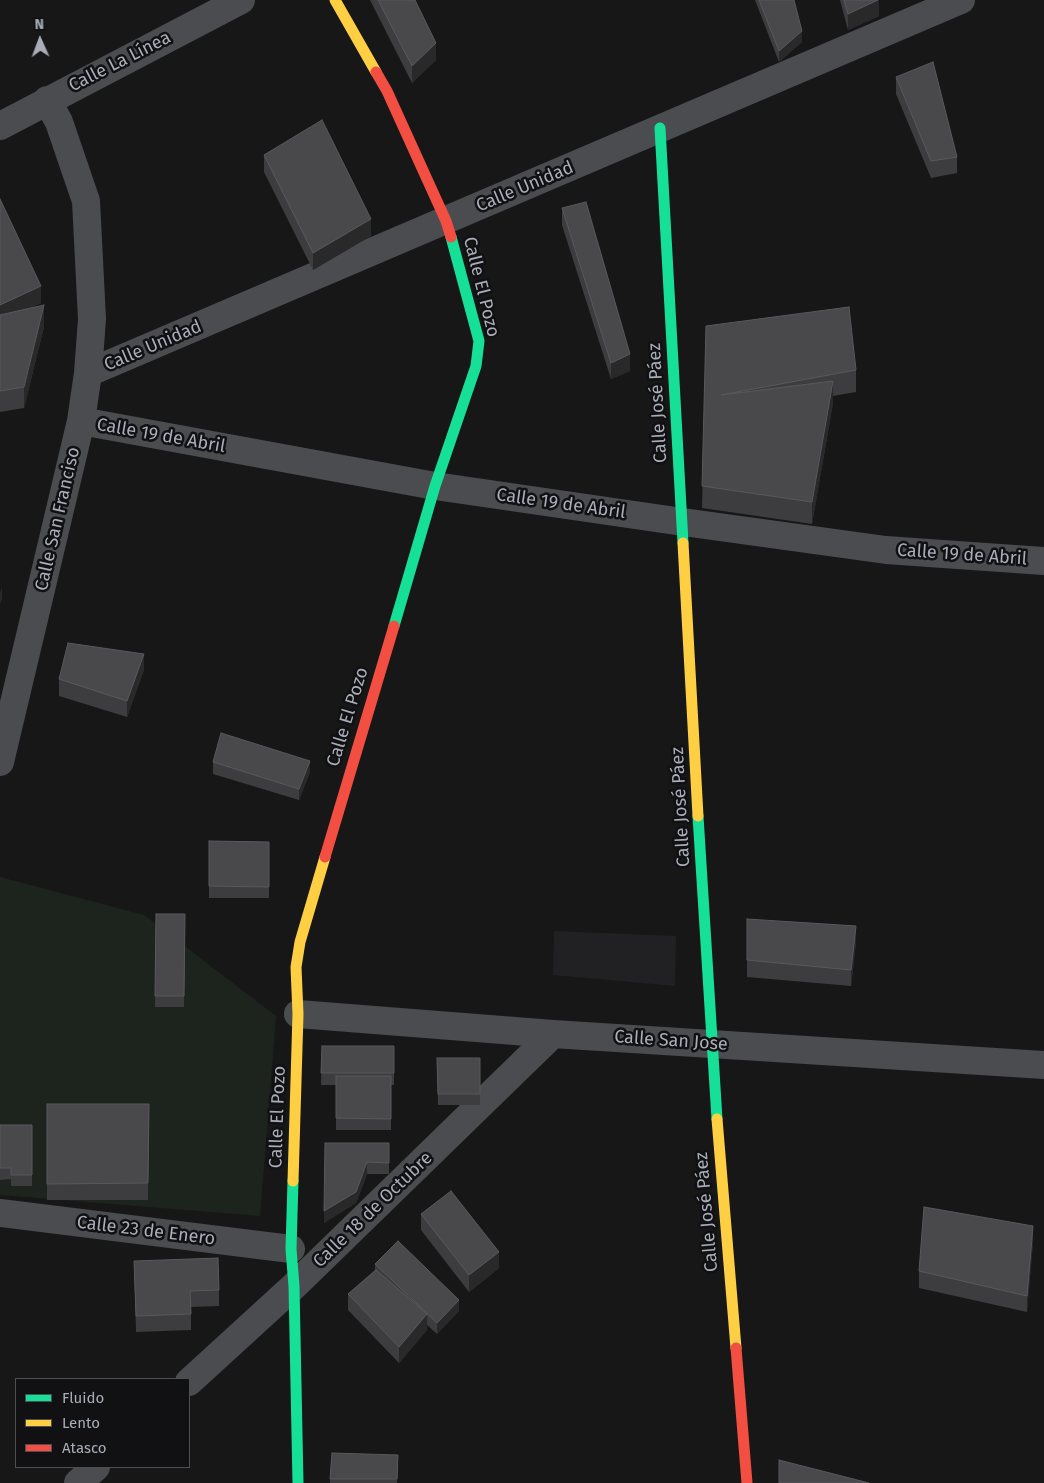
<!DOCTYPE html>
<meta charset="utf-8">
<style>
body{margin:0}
#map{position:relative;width:1044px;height:1483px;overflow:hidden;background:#171717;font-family:"Fira Sans",sans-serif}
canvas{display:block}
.legend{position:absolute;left:15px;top:1378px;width:175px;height:90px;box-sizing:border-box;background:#111113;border:1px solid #4d4f55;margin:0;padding:6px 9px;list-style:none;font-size:15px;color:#a8adb8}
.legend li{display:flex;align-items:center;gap:10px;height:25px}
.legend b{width:25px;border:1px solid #4d4f55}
.north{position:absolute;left:15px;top:15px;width:50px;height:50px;-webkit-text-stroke:4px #111113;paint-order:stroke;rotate:358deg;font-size:14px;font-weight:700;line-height:20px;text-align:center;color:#a8adb8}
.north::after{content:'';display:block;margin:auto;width:18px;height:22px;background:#a8adb8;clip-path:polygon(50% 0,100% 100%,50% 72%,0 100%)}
</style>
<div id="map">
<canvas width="1044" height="1483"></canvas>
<ul class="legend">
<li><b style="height:6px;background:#16e098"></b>Fluido</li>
<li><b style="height:6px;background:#ffcf43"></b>Lento</li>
<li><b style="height:6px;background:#f24e42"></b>Atasco</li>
</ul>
<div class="north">N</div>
</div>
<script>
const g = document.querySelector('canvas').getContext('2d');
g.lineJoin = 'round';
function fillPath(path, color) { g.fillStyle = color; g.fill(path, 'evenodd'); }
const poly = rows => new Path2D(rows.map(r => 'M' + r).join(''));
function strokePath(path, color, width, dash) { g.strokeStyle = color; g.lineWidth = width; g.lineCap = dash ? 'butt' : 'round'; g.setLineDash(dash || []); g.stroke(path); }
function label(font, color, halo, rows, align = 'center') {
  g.font = font + ' "Fira Sans",sans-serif'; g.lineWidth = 5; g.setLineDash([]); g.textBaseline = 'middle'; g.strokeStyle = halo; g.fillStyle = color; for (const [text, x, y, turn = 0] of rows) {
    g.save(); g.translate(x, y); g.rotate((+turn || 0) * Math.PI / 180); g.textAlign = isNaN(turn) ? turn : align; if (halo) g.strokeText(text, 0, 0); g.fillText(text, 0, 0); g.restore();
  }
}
fillPath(poly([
 [554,931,676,936,675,986,553,975]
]), '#212123');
fillPath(poly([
 [0,877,144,915,276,1016,260,1216,0,1195]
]), '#1d241e');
strokePath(poly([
 [0,126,241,0],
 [88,373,961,0],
 [81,421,435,486,683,522,886,550,1044,561],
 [0,762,81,421,88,373,92,319,86,201,59,122,47,100],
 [298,1014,553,1034,1044,1065],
 [0,1213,291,1249],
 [189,1382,294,1286,553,1034],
 [78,1483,96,1467]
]), '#4b4c50', 28);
strokePath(poly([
 [660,128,683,543],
 [394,626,435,486,476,366,479,341,451,237],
 [698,816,717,1119],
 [293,1181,291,1249,294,1286,298,1483]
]), '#16e098', 11);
strokePath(poly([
 [335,0,376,72],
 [683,543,698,816],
 [717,1119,736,1348],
 [293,1181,298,1014,296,967,300,942,325,857]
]), '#ffcf43', 11);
strokePath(poly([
 [376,72,387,91,446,221,451,237],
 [325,857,394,626],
 [736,1348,747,1483]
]), '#f24e42', 11);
fillPath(poly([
 [370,0,415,0,436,60,412,83],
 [755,0,794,0,802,42,779,62],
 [840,0,879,0,879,16,848,30],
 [896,77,957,157,957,173,931,178,896,94],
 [264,155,371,236,313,270,264,172],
 [0,199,41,303,28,309,44,327,24,408,0,412],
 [562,208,630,371,611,379,562,225],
 [706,326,856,370,856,392,833,396,833,403,812,524,702,508],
 [144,670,127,717,59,696,59,679],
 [213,762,310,772,299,800,213,774],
 [209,841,269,842,269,898,209,898],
 [156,914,185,914,184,1007,155,1007],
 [747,919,856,942,851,986,747,977],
 [322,1046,394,1046,394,1085,391,1085,391,1130,336,1130,336,1085,321,1085],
 [437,1058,480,1058,480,1105,438,1105],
 [47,1104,149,1104,148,1200,47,1200],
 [0,1125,32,1125,32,1186,11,1186,11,1179,0,1180],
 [325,1143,389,1143,389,1174,367,1174,356,1203,324,1223],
 [421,1214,499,1268,469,1292,421,1230],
 [1033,1242,1027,1312,919,1288,919,1271],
 [134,1261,219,1290,219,1306,191,1307,191,1330,136,1332],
 [375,1264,459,1311,437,1334,427,1325,427,1330,399,1363,348,1310,348,1294,375,1270],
 [398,1466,397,1483,330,1483,330,1479]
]), '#3d3d3f');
fillPath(poly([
 [878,0,879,0,879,16,848,30,848,14],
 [802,31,802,42,779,62,779,51],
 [436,43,436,60,412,83,412,66],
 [371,219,371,236,313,270,313,253],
 [41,286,41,303,0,321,0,305],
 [44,305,44,327,24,408,24,387],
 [630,354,630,371,611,379,611,363],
 [833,381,833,403,812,524,812,502],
 [2,587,2,599,0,604,0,592],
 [144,654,144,670,127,717,127,701],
 [310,761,310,772,299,800,299,789],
 [856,926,856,942,851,986,851,970],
 [367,1162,367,1174,356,1203,324,1223,324,1211],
 [1033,1226,1033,1242,1027,1312,1027,1296],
 [499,1252,499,1268,469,1292,469,1275],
 [459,1300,459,1311,437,1334,437,1323],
 [427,1314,427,1330,399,1363,399,1347]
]), '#29292a');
const building = poly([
 [378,0,415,0,436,43,412,66,378,0],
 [759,0,794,0,802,31,779,51,759,0],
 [844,0,878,0,848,14,844,0],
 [933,62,957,157,931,161,896,77,933,62],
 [322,120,371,219,313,253,264,155,322,120],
 [0,199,41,286,0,305,0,199],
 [586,202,630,354,611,363,562,208,586,202],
 [44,305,24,387,0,391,0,315,44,305],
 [849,307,856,370,721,395,833,381,812,502,702,486,706,326,849,307],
 [68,643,144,654,127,701,59,679,68,643],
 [221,733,310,761,299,789,213,762,221,733],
 [209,841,269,842,269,887,209,886,209,841],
 [156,914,185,914,184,996,155,996,156,914],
 [747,919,856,926,851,970,747,960,747,919],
 [322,1046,394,1046,394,1073,321,1073,322,1046],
 [437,1058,480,1058,480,1094,438,1094,437,1058],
 [336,1076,391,1076,391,1119,336,1118,336,1076],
 [47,1104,149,1104,148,1183,47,1184,47,1104],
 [0,1125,32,1125,32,1175,11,1175,11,1168,0,1168,0,1125],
 [325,1143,389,1143,389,1163,367,1162,356,1192,324,1211,325,1143],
 [451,1191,499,1252,469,1275,421,1214,451,1191],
 [924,1207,1033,1226,1027,1296,919,1271,924,1207],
 [398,1241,459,1300,437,1323,375,1264,398,1241],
 [218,1258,219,1290,190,1291,191,1314,136,1316,134,1261,218,1258],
 [376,1270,427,1314,399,1347,348,1294,376,1270],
 [332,1453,398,1455,397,1479,330,1479,332,1453],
 [779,1460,869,1483,779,1483,779,1460]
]);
fillPath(building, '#49494c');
strokePath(building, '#58595d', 1);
label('18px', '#a8adb8', '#111113', [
 ["Calle La Línea",120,62,-27],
 ["Calle Unidad",525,187,-23],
 ["Calle El Pozo",481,287,76],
 ["Calle Unidad",153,346,-23],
 ["Calle José Páez",658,403,-93],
 ["Calle 19 de Abril",161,436,10],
 ["Calle 19 de Abril",561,504,8],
 ["Calle San Franciso",58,519,-77],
 ["Calle 19 de Abril",962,555,4],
 ["Calle El Pozo",348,717,-73],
 ["Calle José Páez",681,807,-93],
 ["Calle San Jose",671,1041,4],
 ["Calle El Pozo",278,1117,-88],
 ["Calle 18 de Octubre",373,1210,-44],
 ["Calle José Páez",707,1212,-95],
 ["Calle 23 de Enero",146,1231,7]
]);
</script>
